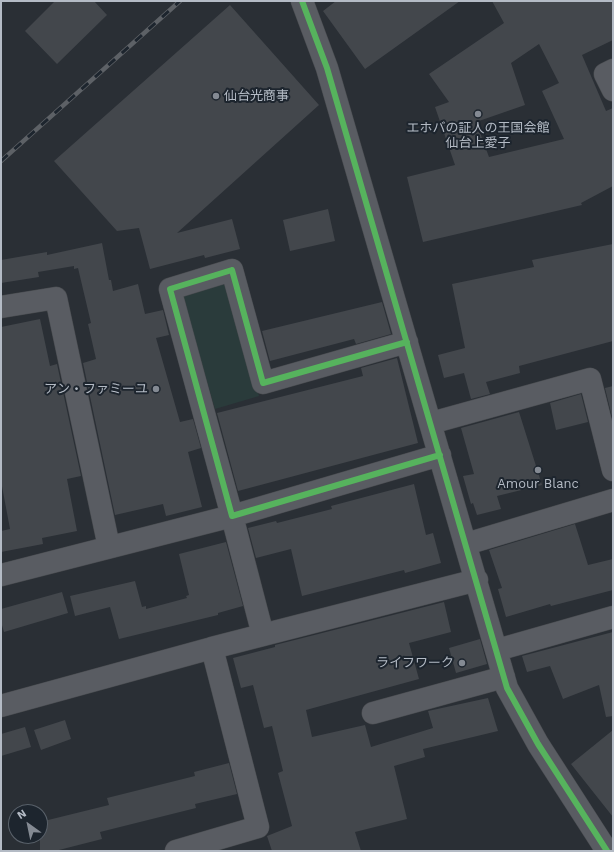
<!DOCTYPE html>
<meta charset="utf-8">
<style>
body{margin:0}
#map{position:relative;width:614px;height:852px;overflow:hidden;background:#2a2f35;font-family:"Work Sans",sans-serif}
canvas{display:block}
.frame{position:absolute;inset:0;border:2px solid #b4bbc5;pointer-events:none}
.north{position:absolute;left:8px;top:804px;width:40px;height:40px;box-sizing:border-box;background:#1d252e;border:1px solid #59616a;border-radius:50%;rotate:327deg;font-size:11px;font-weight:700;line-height:16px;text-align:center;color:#b4bbc5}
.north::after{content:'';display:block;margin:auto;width:14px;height:18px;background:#848a93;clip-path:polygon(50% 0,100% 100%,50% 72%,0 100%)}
</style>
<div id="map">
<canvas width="614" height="852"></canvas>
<div class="frame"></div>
<div class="north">N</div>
</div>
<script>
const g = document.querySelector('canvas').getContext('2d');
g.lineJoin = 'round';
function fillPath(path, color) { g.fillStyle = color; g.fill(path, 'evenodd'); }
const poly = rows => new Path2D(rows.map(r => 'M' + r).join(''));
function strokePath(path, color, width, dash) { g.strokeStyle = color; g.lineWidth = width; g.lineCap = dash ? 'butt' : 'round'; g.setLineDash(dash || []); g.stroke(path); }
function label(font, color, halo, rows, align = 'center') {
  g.font = font + ' "Work Sans","Noto Sans JP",sans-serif'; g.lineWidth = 4; g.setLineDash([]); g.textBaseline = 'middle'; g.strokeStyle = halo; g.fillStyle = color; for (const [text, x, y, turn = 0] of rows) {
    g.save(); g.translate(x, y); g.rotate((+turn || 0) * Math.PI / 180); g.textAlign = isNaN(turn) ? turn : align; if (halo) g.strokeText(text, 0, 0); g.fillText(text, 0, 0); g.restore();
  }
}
fillPath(poly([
 [225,279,259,396,215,409,181,292]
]), '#2a3b3b');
fillPath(poly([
 [55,1,94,1,107,15,57,64,25,31],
 [336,1,460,1,365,69,323,11],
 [492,1,613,1,613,40,582,55,606,111,613,108,613,186,581,203,582,205,423,242,407,177,455,165,435,107,449,102,429,74,504,23],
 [539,44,559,83,542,91,564,139,489,157,476,122,525,105,511,63],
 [230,5,319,105,177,233,232,219,240,249,205,258,204,255,150,269,139,228,117,231,54,161],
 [328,209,335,241,290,251,283,220],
 [102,243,109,280,111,280,113,291,138,284,145,314,163,310,169,335,156,338,180,422,193,419,201,448,188,452,202,507,166,516,163,504,115,515,83,363,96,359,88,324,91,323,78,268,74,269,74,266,38,272,39,277,1,283,1,260,47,252,47,255],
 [613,244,613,341,519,366,520,373,486,382,490,394,471,399,464,373,444,378,438,355,465,348,452,284,534,267,532,260],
 [382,302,391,334,356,344,354,339,270,361,262,331],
 [40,319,50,366,57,364,81,476,67,479,77,531,42,538,43,544,1,552,1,531,10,529,1,481,1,327],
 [397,358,418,443,238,491,217,413,363,376,361,368],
 [613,386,613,417,612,417,605,388],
 [581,394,588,422,556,430,550,403],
 [519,412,542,485,497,496,501,509,477,515,473,503,471,504,463,476,474,474,461,428],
 [414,484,426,535,433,533,441,563,405,573,404,570,302,596,291,549,256,558,248,528,276,521,277,523,332,509,331,506],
 [575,524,588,565,613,559,613,590,551,606,550,604,506,617,498,589,502,588,489,550],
 [226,542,243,606,218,613,218,615,119,639,110,607,75,616,70,596,135,581,142,607,146,606,146,609,187,598,186,596,189,595,179,554],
 [62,592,68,613,4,632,1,622,1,609],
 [444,602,451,632,409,643,419,679,306,710,312,737,365,725,371,747,433,728,428,711,488,698,498,731,423,749,425,757,394,766,407,819,355,832,361,851,272,851,267,836,292,826,278,773,283,771,272,726,264,728,253,685,241,688,233,658,275,647,275,645],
 [613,632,613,716,606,717,599,685,563,699,550,666,527,672,522,656],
 [480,639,487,664,456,673,449,648],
 [65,720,71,739,41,750,34,730],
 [25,727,31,747,1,756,1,734],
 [613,730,613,817,571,764],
 [229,763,237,794,195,804,196,808,100,832,102,839,55,851,40,851,40,822,109,805,107,798,195,776,194,772]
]), '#43474c');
const street = poly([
 [302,1,327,68,507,688,538,744,607,851],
 [613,70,605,74,613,90],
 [1,307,56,298,109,547],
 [407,342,263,383,232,270,170,289,232,516,440,455],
 [431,423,590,379,613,470],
 [466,544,613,500],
 [1,575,232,516,263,635],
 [497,650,613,617],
 [1,706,212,648],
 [373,713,504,677],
 [176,851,258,827,212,648,477,580]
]);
strokePath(street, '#484b4f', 23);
strokePath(street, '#595c62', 22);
const rail = poly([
 [1,161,180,1]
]);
strokePath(rail, '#5d6166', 4.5);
strokePath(rail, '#1d252e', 3, [9]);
strokePath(poly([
 [302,1,327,68,507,688,538,744,607,851],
 [407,342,263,383,232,270,170,289,232,516,440,455]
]), '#56b35d', 6);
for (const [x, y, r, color] of [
 [216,96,4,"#848a93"],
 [478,114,4,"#848a93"],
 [156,389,4,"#848a93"],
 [538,470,4,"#848a93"],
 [462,663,4,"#848a93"]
]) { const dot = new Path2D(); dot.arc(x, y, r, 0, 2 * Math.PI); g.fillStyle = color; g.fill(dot); strokePath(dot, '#1d252e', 1.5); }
label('13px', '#b4bbc5', '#1d252e', [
 ["仙台光商事",224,96,"left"],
 ["エホバの証人の王国会館",478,128],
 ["仙台上愛子",478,143],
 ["アン・ファミーユ",148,389,"right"],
 ["Amour Blanc",538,484],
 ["ライフワーク",454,663,"right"]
]);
</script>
